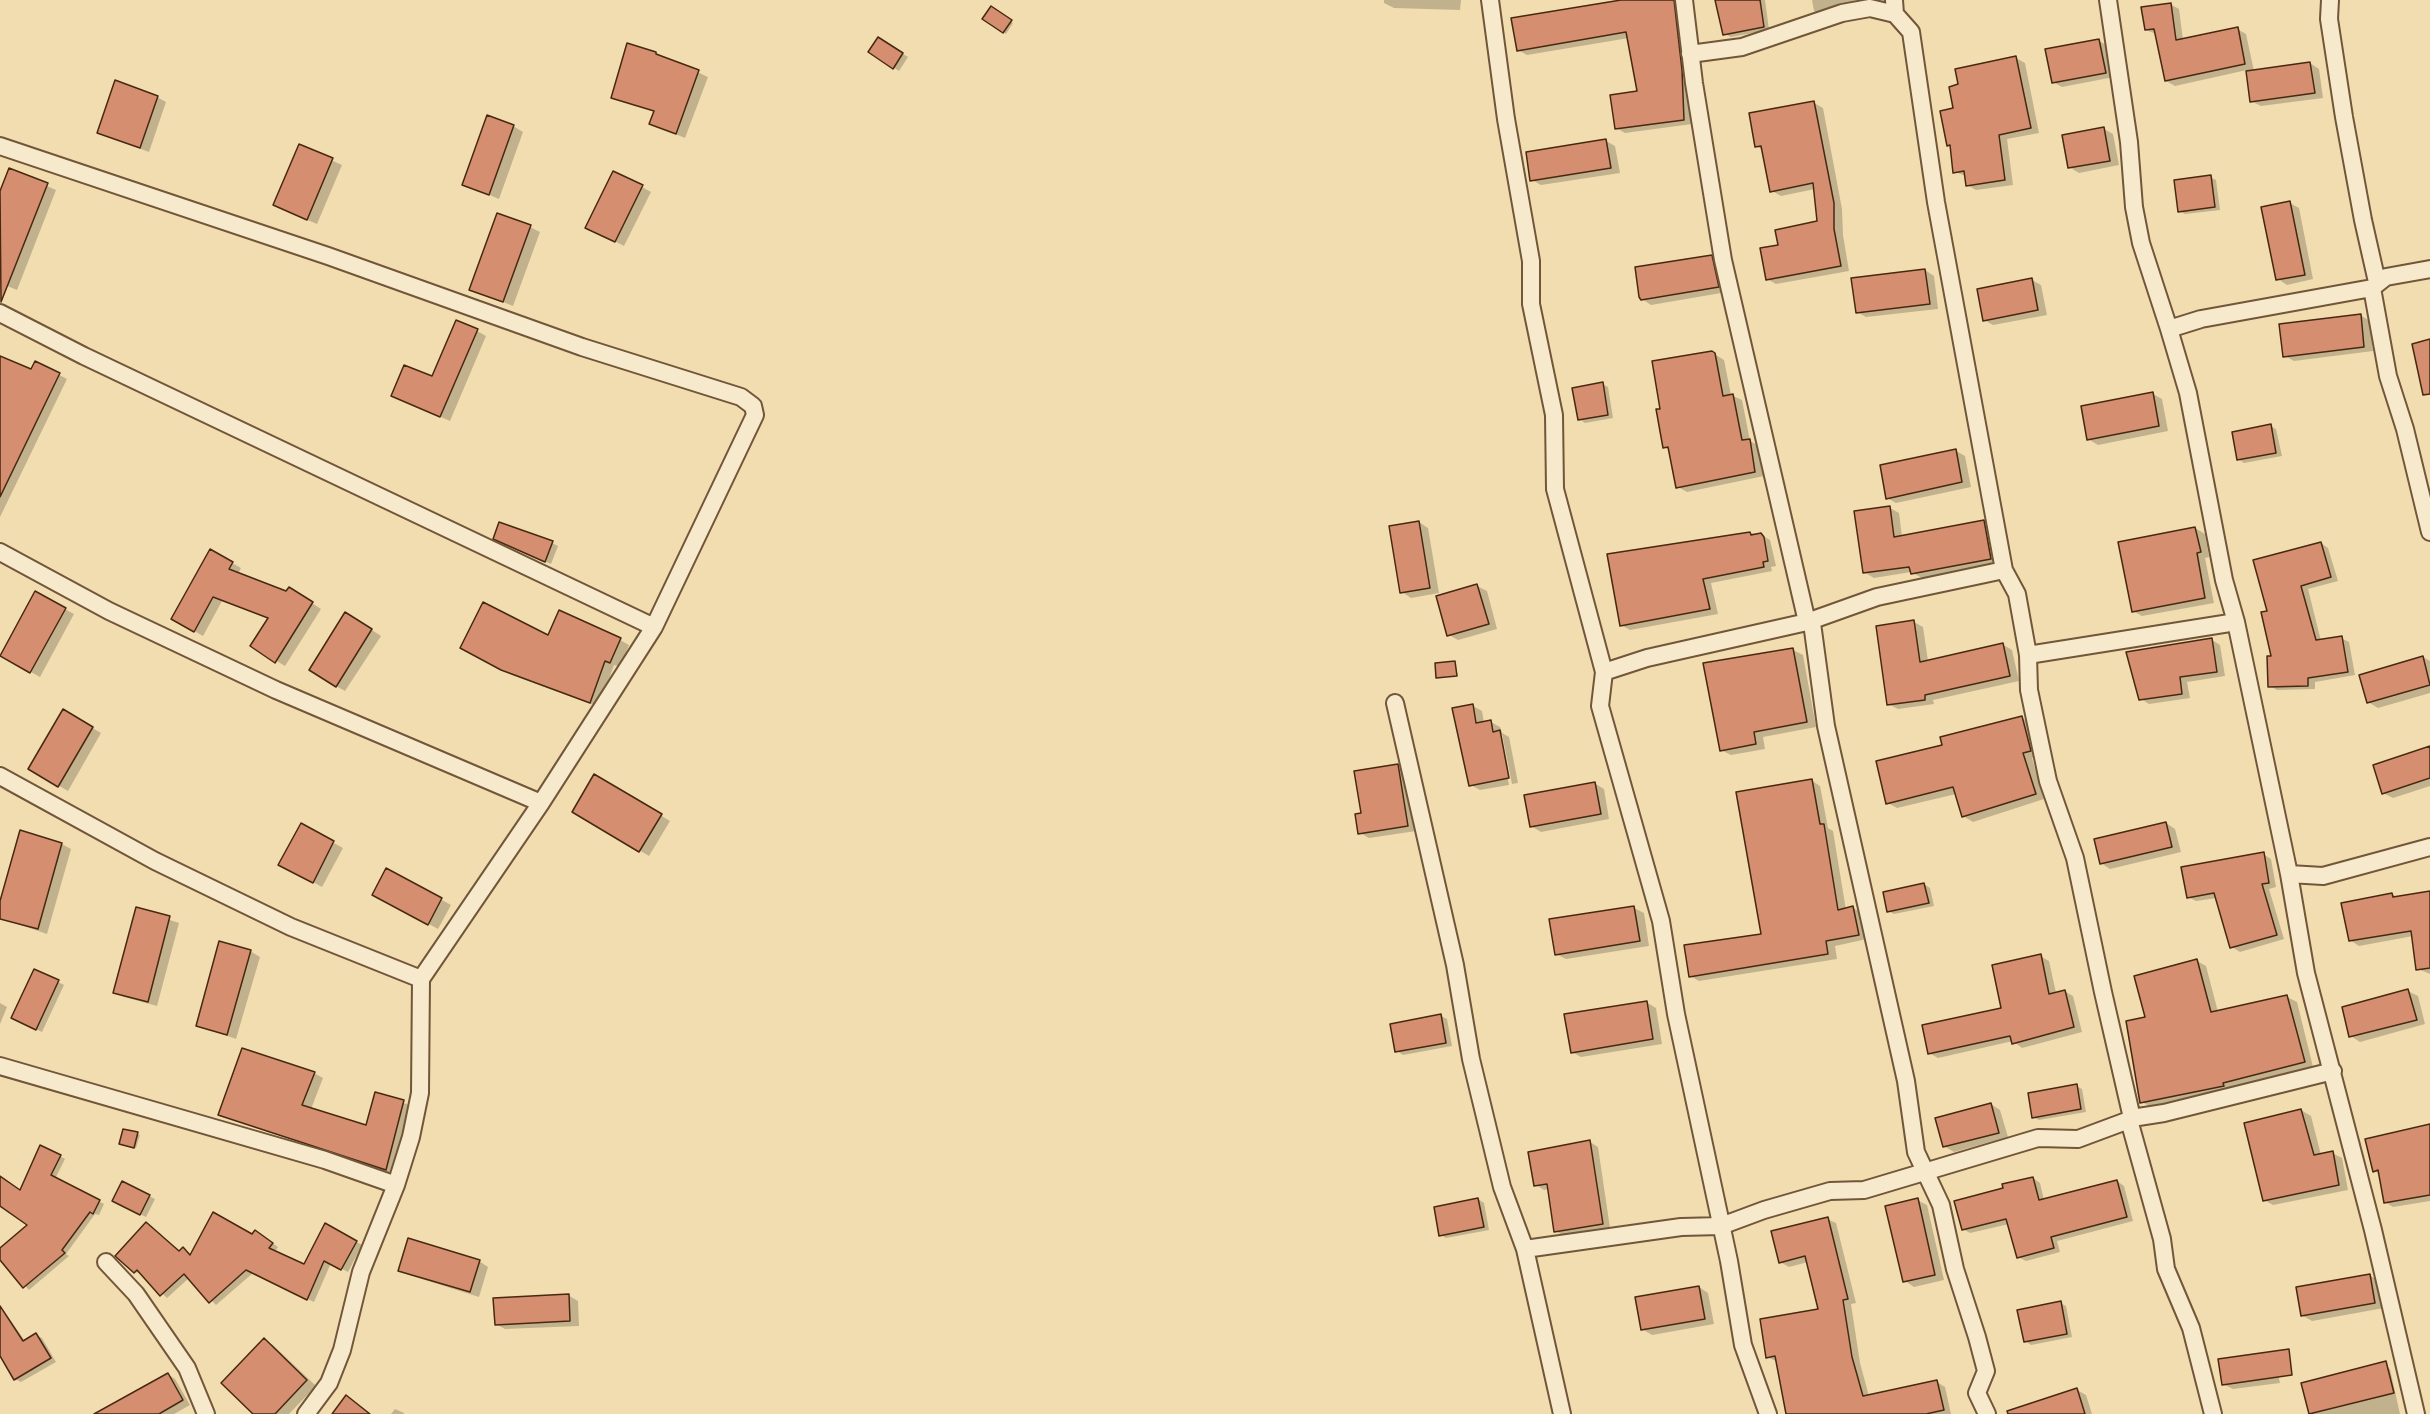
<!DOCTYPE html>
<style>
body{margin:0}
canvas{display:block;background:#f2ddb0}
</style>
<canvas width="2430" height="1414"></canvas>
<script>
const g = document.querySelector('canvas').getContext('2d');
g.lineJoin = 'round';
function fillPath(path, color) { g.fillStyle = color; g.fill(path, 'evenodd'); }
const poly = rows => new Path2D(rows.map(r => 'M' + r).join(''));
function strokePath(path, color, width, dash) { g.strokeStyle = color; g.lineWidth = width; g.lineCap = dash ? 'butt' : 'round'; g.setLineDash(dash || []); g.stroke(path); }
fillPath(poly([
 [1384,0,1461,0,1460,10,1394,8,1384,3],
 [1636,0,1685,0,1692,124,1625,133,1616,128,1639,92,1629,38,1527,55,1518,50],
 [1719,0,1765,0,1769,30,1731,37,1725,34],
 [1812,0,1888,0,1888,3,1850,7,1823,16,1814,11],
 [2170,4,2179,9,2183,40,2237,29,2246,34,2254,71,2310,63,2319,69,2323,98,2261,106,2251,101,2247,70,2175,86,2166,81,2156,34,2146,30],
 [991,8,1013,23,1006,34,984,18],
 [879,39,908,57,899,71,870,52],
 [2099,41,2108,46,2114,77,2062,87,2053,82],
 [656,53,708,77,685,138,651,124,655,112,613,97],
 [2016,58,2025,63,2039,133,2007,139,2013,185,1976,190,1967,185,1966,176,1955,172,1951,147,1948,145,1955,110],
 [157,97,166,102,149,152,99,133],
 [1814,103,1823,108,1842,209,1843,235,1849,271,1776,284,1767,279,1780,246,1818,222,1815,189,1781,196,1772,191,1763,150,1756,146],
 [513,126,523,132,499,199,464,184],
 [2104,129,2113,134,2119,165,2079,173,2069,167],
 [1606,141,1615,146,1620,173,1541,185,1532,180],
 [300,146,342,165,317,224,284,210],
 [10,170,56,190,17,290,0,283,0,195],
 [2210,177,2216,180,2220,210,2185,214,2179,211],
 [642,187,651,192,624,246,597,232],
 [2290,203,2299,208,2313,279,2287,285,2278,279],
 [530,227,540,232,513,306,471,289],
 [1711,257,1721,262,1727,292,1651,305,1642,299],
 [1925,270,1934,276,1938,309,1866,317,1857,312],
 [2032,280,2041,285,2047,315,1993,325,1984,320],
 [2360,315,2370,321,2373,351,2294,361,2285,356],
 [477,331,486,336,450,421,402,400,433,378],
 [1711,352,1724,360,1731,395,1742,400,1750,441,1759,446,1764,476,1687,492,1678,487,1671,451,1664,447],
 [0,358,32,371,36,363,67,379,0,517],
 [1602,384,1608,387,1613,418,1585,423,1579,419],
 [2153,394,2162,399,2168,431,2098,445,2088,439],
 [2270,426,2276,429,2282,456,2244,463,2238,459],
 [1956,451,1965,456,1971,487,1896,503,1887,498],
 [1890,508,1899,513,1902,537,1984,522,1993,527,2000,564,1922,578,1911,572,1874,578,1864,572],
 [1419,522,1428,528,1439,593,1411,598,1402,592],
 [2195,528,2205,534,2209,557,2205,558,2214,603,2142,616,2133,611],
 [1750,533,1760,534,1770,540,1776,566,1771,567,1772,571,1711,583,1718,614,1630,630,1621,625],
 [501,542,552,543,558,546,551,564],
 [2321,543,2328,548,2338,581,2308,589,2321,641,2341,638,2349,642,2355,675,2315,682,2315,689,2277,690,2270,686,2273,657,2269,612],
 [211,551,241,568,238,574,287,592,298,594,321,609,285,666,252,646,270,619,222,601,203,636,173,619],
 [1477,586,1487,591,1497,629,1458,640,1449,635],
 [35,593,74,614,40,677,2,656],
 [355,619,381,636,345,691,336,686],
 [1914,622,1923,627,1928,661,2002,644,2012,650,2019,681,1933,700,1934,704,1898,709,1888,704],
 [548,637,620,640,629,645,620,667,614,665,599,707,512,675,471,653],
 [2212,640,2220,645,2225,676,2187,682,2190,698,2149,704,2141,699],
 [1793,650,1803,655,1816,727,1763,737,1765,749,1731,755,1721,750],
 [2423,657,2430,661,2430,693,2378,708,2368,702],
 [1455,662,1458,676,1438,677],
 [1473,706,1482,711,1484,723,1491,722,1500,727,1502,733,1509,737,1518,783,1512,784,1502,734,1499,734,1509,785,1480,790,1471,785],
 [64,711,101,733,68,791,30,769],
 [2022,718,2031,723,2040,756,2032,758,2044,799,1973,822,1963,816,1956,794,1897,808,1888,803,1944,746],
 [2430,747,2430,786,2393,798,2383,793],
 [1398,766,1407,771,1416,831,1369,838,1360,833,1362,814],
 [595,776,670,821,649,856,574,811],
 [1811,780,1820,786,1828,828,1833,831,1846,910,1853,908,1862,913,1867,939,1835,946,1837,959,1699,981,1690,976,1763,935],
 [1594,783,1604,789,1609,819,1541,832,1531,826],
 [2166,823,2175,829,2181,852,2110,869,2101,863],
 [301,825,343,848,322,887,280,864],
 [62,844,71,849,47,934,0,918,0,906],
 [2263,854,2271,859,2276,887,2269,889,2284,939,2240,952,2232,947,2217,898,2196,901,2188,897],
 [387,870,451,905,438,929,383,899],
 [1924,884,1930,888,1934,906,1894,914,1888,911],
 [2430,893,2430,974,2418,969,2413,936,2359,946,2350,940,2392,894,2398,898],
 [1634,908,1644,913,1649,946,1566,959,1556,954],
 [137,909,179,923,157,1006,124,997,115,992],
 [250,951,260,957,236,1039,197,1025],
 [2040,956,2049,961,2056,993,2064,991,2073,996,2082,1032,2022,1048,2013,1041,1938,1058,1929,1053,2003,1009],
 [2197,961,2206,966,2218,1012,2287,997,2297,1002,2313,1067,2232,1088,2232,1091,2151,1107,2142,1102,2147,1018],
 [58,982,64,985,42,1032,19,1021],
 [2408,991,2418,996,2425,1024,2360,1042,2351,1036],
 [1646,1002,1656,1008,1662,1044,1581,1057,1572,1052],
 [0,1003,7,1007,0,1024],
 [1441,1016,1447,1019,1452,1046,1403,1055,1397,1051],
 [314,1073,323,1078,311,1109,367,1127,376,1093,412,1106,394,1174,220,1114],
 [2076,1086,2082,1089,2086,1112,2039,1120,2033,1117],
 [1991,1104,2000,1110,2008,1137,1954,1152,1944,1146],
 [2301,1110,2311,1116,2321,1155,2332,1153,2342,1158,2348,1190,2273,1205,2264,1200],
 [2430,1126,2430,1201,2393,1207,2385,1202,2380,1174,2374,1171],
 [137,1134,140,1135,136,1148,123,1144],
 [1590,1142,1598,1147,1610,1228,1563,1235,1555,1231,1549,1189,1544,1190,1536,1185],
 [60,1156,65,1159,55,1179,104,1204,99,1215,95,1214,66,1254,69,1256,29,1290,0,1258,0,1250,29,1225,0,1204,0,1182,21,1192],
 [2033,1178,2040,1183,2044,1200,2117,1181,2124,1186,2133,1221,2057,1241,2060,1252,2026,1261,2018,1257,2009,1224,1970,1233,1963,1229,2005,1189],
 [149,1196,155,1199,146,1217,120,1204],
 [1478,1199,1484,1203,1489,1230,1446,1238,1441,1235],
 [1917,1200,1927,1205,1944,1280,1914,1287,1905,1281],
 [1827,1219,1836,1223,1856,1303,1851,1304,1860,1363,1869,1396,1937,1382,1945,1387,1951,1414,1793,1414,1778,1362,1767,1357,1819,1311,1808,1262,1789,1267,1780,1262],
 [326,1225,362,1245,348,1272,331,1263,314,1302,253,1273,216,1305,189,1278,167,1298,142,1274,135,1272,118,1256,180,1252,184,1249,191,1255,261,1235,278,1247,275,1252,304,1266],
 [479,1261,488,1267,479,1297,409,1275,400,1270],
 [2369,1275,2379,1281,2384,1308,2312,1321,2303,1316],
 [1699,1287,1708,1293,1714,1324,1652,1335,1642,1329],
 [568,1295,578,1301,579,1326,505,1329,496,1324],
 [2060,1303,2066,1306,2072,1337,2031,1345,2025,1341],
 [0,1305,25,1341,36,1335,42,1338,56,1362,21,1382,15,1379,0,1353],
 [264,1340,273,1345,316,1386,289,1414,255,1414],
 [2275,1359,2280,1383,2233,1389,2223,1384],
 [2381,1364,2390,1369,2400,1414,2311,1414,2303,1384],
 [168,1374,175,1379,190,1405,174,1414,116,1414],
 [2077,1390,2086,1395,2092,1414,2007,1414],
 [395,1409,404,1413,404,1414,391,1414]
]), '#0003');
const building = poly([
 [1621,0,1674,0,1682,70,1684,120,1615,129,1610,95,1637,91,1626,32,1517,51,1511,18,1621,0],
 [1715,0,1760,0,1764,27,1723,35,1715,0],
 [2171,3,2176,40,2238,27,2245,64,2165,81,2154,29,2145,30,2141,7,2171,3],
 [991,6,1012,20,1003,33,982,19,991,6],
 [878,37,903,53,893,69,868,52,878,37],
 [2099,39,2106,73,2052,83,2045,49,2099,39],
 [627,43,656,52,656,54,699,70,676,134,649,124,654,111,611,98,627,43],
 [2016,56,2031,128,1999,135,2005,180,1966,186,1964,171,1953,173,1950,145,1947,146,1940,111,1953,108,1949,87,1958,84,1955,69,2016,56],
 [2310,62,2315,93,2250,102,2246,71,2310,62],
 [115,80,158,96,140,148,97,133,115,80],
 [1814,101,1834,203,1834,229,1841,266,1766,280,1760,248,1778,245,1775,230,1817,221,1813,183,1770,192,1761,146,1755,147,1749,113,1814,101],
 [487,115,514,125,489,195,462,185,487,115],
 [2104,127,2110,161,2068,168,2062,135,2104,127],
 [1606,139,1611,168,1530,181,1526,152,1606,139],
 [299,144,333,158,307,220,273,205,299,144],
 [9,168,48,183,1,302,0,191,9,168],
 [613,171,643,185,615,242,585,228,613,171],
 [2211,175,2215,207,2178,212,2174,180,2211,175],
 [2290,201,2305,275,2276,280,2261,207,2290,201],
 [497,213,531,225,503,302,469,290,497,213],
 [1712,255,1719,287,1641,300,1639,297,1635,267,1712,255],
 [1925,269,1930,304,1856,313,1851,278,1925,269],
 [2032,278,2038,310,1983,321,1977,289,2032,278],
 [2361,314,2364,347,2283,357,2279,324,2361,314],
 [456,320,478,329,440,417,391,396,404,365,432,376,456,320],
 [2430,339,2430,394,2423,395,2412,344,2430,339],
 [1712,351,1715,353,1723,396,1733,394,1742,440,1750,439,1755,472,1676,488,1668,447,1663,448,1656,409,1660,409,1652,361,1712,351],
 [0,356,31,369,35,361,60,373,0,497,0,356],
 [1603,382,1608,415,1578,420,1572,388,1603,382],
 [2153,392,2159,426,2087,440,2081,406,2153,392],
 [2271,424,2276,453,2237,460,2232,432,2271,424],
 [1956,449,1962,482,1886,499,1880,465,1956,449],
 [1890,506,1894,537,1984,520,1991,559,1911,574,1909,567,1863,573,1854,511,1890,506],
 [1419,521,1430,588,1400,593,1389,526,1419,521],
 [499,522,553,541,545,562,493,539,499,522],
 [2195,527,2201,552,2197,553,2205,598,2132,612,2118,542,2195,527],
 [1750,532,1751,535,1761,533,1764,537,1768,561,1763,562,1764,567,1703,579,1710,609,1620,626,1607,554,1750,532],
 [2321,542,2331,577,2301,586,2316,640,2342,636,2348,672,2308,678,2308,686,2268,687,2267,656,2271,656,2261,612,2267,611,2253,560,2321,542],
 [210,549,233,562,229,569,286,591,289,587,313,602,275,663,250,646,268,618,213,597,194,632,171,619,210,549],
 [1477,584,1489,624,1447,636,1436,596,1477,584],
 [35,591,66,608,30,673,0,656,35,591],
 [483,602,548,635,559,610,621,638,610,663,605,661,590,703,501,670,460,648,483,602],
 [345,612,372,629,336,687,309,670,345,612],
 [1914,620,1920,662,2003,643,2010,676,1925,695,1925,700,1887,705,1876,626,1914,620],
 [2212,638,2217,672,2180,677,2182,694,2139,700,2126,652,2212,638],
 [1793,648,1807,722,1754,732,1756,744,1720,751,1703,663,1793,648],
 [2423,656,2430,685,2367,703,2359,675,2423,656],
 [1455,661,1457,676,1436,678,1435,663,1455,661],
 [1473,704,1476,723,1491,720,1493,732,1500,730,1509,778,1469,786,1452,708,1473,704],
 [63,709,93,727,58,787,28,769,63,709],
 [2022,716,2031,751,2023,753,2036,794,1962,817,1953,787,1886,804,1876,761,1942,745,1940,737,2022,716],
 [2430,746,2430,778,2382,794,2373,765,2430,746],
 [1398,764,1408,826,1358,834,1355,814,1361,813,1354,771,1398,764],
 [594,774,662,814,639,852,572,812,594,774],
 [1812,779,1820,824,1824,824,1838,910,1853,906,1859,935,1826,941,1828,954,1689,977,1684,945,1761,934,1736,792,1812,779],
 [1595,782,1601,814,1530,827,1524,795,1595,782],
 [2166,822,2172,847,2100,864,2094,839,2166,822],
 [301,823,334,841,313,883,278,865,301,823],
 [20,830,62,843,38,929,0,919,0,901,20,830],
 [2264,852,2269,883,2262,884,2277,935,2230,948,2214,893,2187,898,2181,867,2264,852],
 [386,868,442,898,428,925,372,895,386,868],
 [1924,883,1929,903,1887,912,1883,892,1924,883],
 [2430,891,2430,968,2416,970,2411,931,2349,941,2341,903,2392,893,2393,897,2430,891],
 [1634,906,1640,941,1555,955,1549,919,1634,906],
 [136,907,170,916,148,1002,113,993,136,907],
 [219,941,251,950,227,1035,196,1026,219,941],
 [2041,954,2049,994,2065,990,2074,1027,2012,1044,2010,1036,1928,1054,1922,1025,2001,1008,1992,965,2041,954],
 [2197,959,2211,1012,2287,995,2305,1062,2223,1083,2224,1086,2140,1103,2126,1021,2145,1017,2134,976,2197,959],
 [34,969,59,980,36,1030,11,1018,34,969],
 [2408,989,2417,1020,2349,1037,2342,1007,2408,989],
 [1647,1001,1653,1039,1571,1053,1564,1014,1647,1001],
 [1441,1014,1446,1043,1395,1052,1390,1024,1441,1014],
 [242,1048,315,1072,302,1105,366,1125,375,1092,404,1100,386,1170,218,1115,242,1048],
 [2077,1084,2081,1109,2032,1118,2028,1093,2077,1084],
 [1991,1103,1999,1133,1943,1147,1935,1118,1991,1103],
 [2301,1109,2314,1155,2333,1151,2339,1185,2263,1201,2244,1123,2301,1109],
 [2430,1124,2430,1195,2384,1203,2378,1170,2373,1172,2365,1139,2430,1124],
 [123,1129,138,1132,134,1148,119,1144,123,1129],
 [1590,1140,1603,1224,1554,1232,1547,1184,1534,1186,1528,1152,1590,1140],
 [40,1145,61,1155,51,1175,100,1200,93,1214,90,1212,62,1250,65,1253,23,1288,0,1260,0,1248,27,1225,0,1206,0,1176,20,1190,40,1145],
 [2033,1177,2039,1200,2117,1180,2127,1217,2051,1237,2054,1248,2017,1258,2006,1219,1962,1230,1954,1201,2003,1188,2002,1184,2033,1177],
 [122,1181,150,1195,140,1215,112,1201,122,1181],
 [1478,1198,1484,1227,1439,1236,1434,1207,1478,1198],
 [1918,1198,1935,1275,1903,1282,1885,1206,1918,1198],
 [213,1212,252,1234,255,1230,273,1243,269,1248,304,1264,325,1223,357,1241,341,1270,324,1261,307,1300,246,1270,209,1303,184,1274,160,1296,137,1270,134,1273,115,1256,146,1222,179,1251,183,1247,190,1255,213,1212],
 [1828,1217,1848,1299,1843,1300,1852,1357,1863,1396,1937,1380,1944,1410,1926,1414,1786,1414,1775,1356,1766,1358,1760,1319,1818,1309,1805,1256,1779,1263,1771,1231,1828,1217],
 [408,1238,480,1260,470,1292,398,1271,408,1238],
 [2370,1274,2375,1303,2301,1316,2296,1287,2370,1274],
 [1699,1286,1705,1319,1641,1330,1635,1297,1699,1286],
 [569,1294,570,1321,495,1325,493,1298,569,1294],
 [2061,1301,2067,1334,2024,1342,2017,1310,2061,1301],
 [0,1306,23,1341,36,1333,51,1358,14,1380,0,1356,0,1306],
 [264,1338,307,1380,275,1414,253,1414,221,1383,264,1338],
 [2289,1349,2292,1375,2222,1385,2218,1359,2289,1349],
 [2386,1361,2394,1393,2309,1414,2301,1383,2386,1361],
 [168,1373,183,1400,159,1414,94,1414,168,1373],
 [2077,1388,2085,1414,2008,1414,2007,1411,2077,1388],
 [346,1395,370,1414,332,1414,346,1395]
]);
fillPath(building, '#d58e70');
strokePath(building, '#472911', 1.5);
const street = poly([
 [1490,0,1506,119,1531,261,1531,304,1554,415,1555,489,1604,672,1647,658,1807,622],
 [1684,0,1694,83,1723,260,1807,622,1877,597,2004,570],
 [1894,0,1895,14,1911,32,1936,202,2004,570,2017,594,2028,655,2029,690,2048,781,2075,858,2103,992,2132,1118,2129,1120,2162,1239,2166,1269,2191,1328,2213,1414],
 [2108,0,2129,142,2134,207,2141,243,2169,329],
 [2330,0,2329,19,2344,117,2363,220,2377,282],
 [1690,54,1742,47,1842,13,1870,8,1895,14],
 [0,146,328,256,582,347,741,397,753,406,755,415,654,627,541,803,421,979,291,927,155,861,0,776],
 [2430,269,2386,277,2372,288,2388,376,2405,429,2430,532],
 [2372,288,2201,319,2169,329,2188,393,2224,580,2236,622,2289,874,2306,973,2373,1230,2416,1414],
 [0,313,84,356,654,627],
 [0,552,109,611,276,690,541,803],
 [1812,623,1826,726,1906,1081,1916,1152,1941,1205,1955,1269,1977,1337,1986,1371,1977,1393,1987,1414],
 [2028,655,2236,622],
 [1604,672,1600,706,1661,921,1676,1014,1729,1261,1743,1345,1768,1414],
 [1395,703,1455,965,1471,1059,1502,1187,1525,1249,1562,1414],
 [2289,874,2323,876,2430,847],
 [0,1066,325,1160,396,1185],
 [2132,1118,2164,1113,2333,1071],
 [1525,1249,1681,1227,1721,1226,1764,1210,1830,1191,1864,1190,2038,1138,2078,1139,2129,1120],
 [106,1262,136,1294,187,1368,206,1414],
 [306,1414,329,1383,342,1350,361,1272,396,1185,411,1137,420,1093,421,979]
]);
strokePath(street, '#725639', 20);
strokePath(street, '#f7e9cc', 16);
</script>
